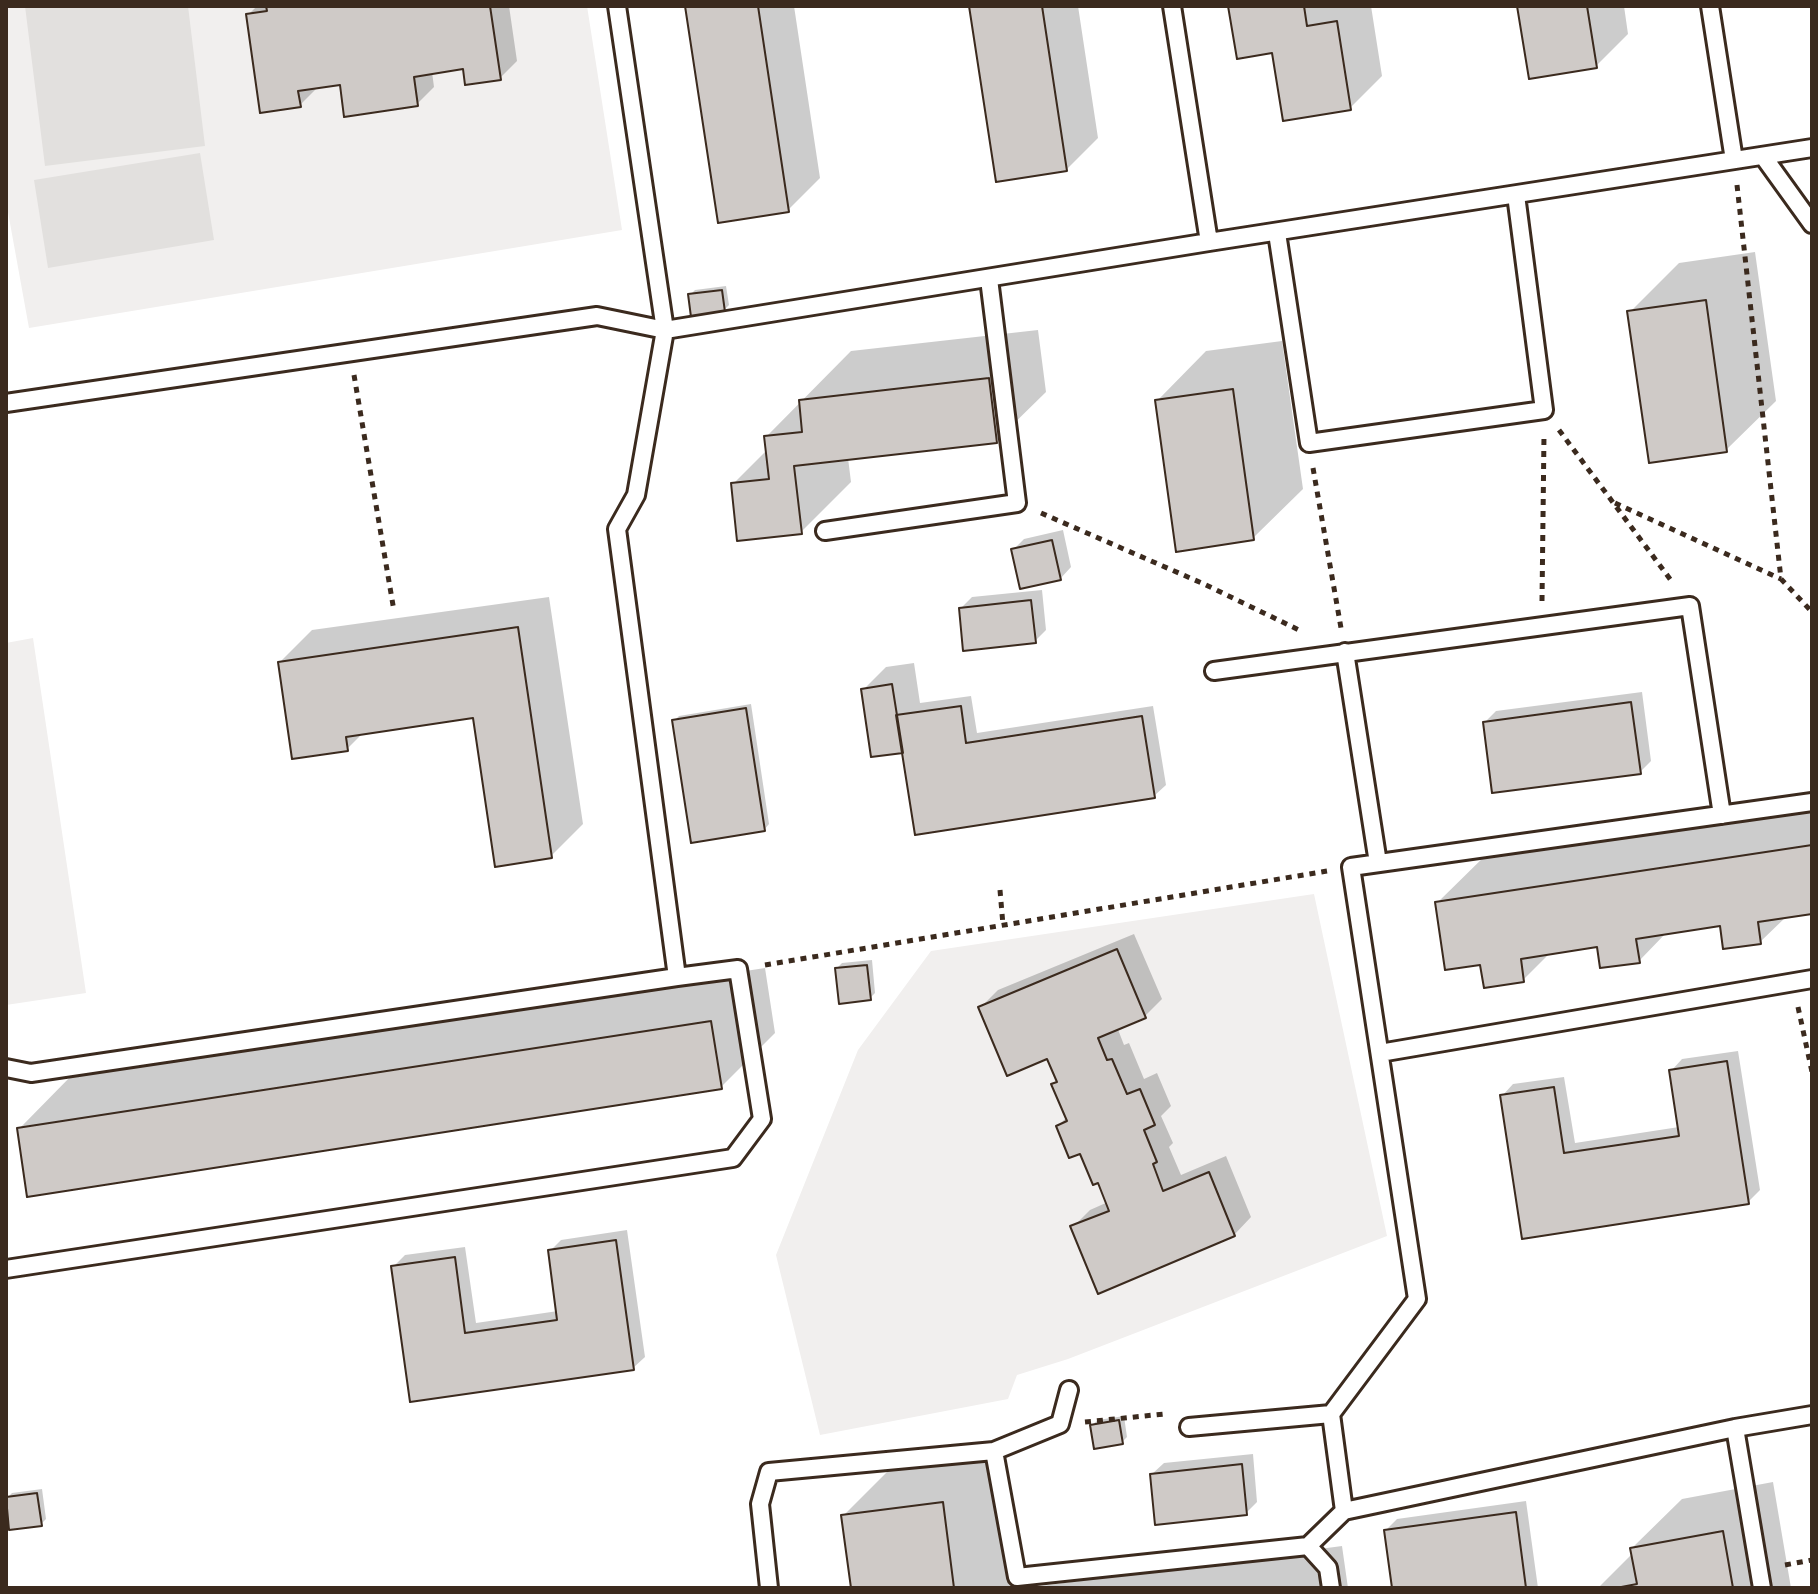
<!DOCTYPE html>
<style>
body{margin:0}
#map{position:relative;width:1818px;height:1594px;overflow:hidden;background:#fff;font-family:Caveat,sans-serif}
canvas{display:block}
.frame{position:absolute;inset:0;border:8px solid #3b2a1e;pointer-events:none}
</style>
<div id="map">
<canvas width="1818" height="1594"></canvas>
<div class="frame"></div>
</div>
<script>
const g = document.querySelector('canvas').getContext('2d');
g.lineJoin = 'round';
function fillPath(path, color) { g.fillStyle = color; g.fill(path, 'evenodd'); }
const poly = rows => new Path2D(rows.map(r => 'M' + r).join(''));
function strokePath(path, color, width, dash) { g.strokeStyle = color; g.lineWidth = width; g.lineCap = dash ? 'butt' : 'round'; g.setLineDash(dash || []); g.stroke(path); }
fillPath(poly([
 [6,6,587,6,622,230,29,328,6,201],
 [33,638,86,993,6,1005,6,643],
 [1314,894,1387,1236,1068,1359,1017,1375,1008,1399,820,1435,776,1255,858,1050,931,951]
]), '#f1efee');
fillPath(poly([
 [25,6,188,6,205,146,45,166],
 [200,153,214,240,48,268,34,180]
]), '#e2e0de');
fillPath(poly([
 [257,6,509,6,517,61,500,78,465,67,432,72,434,87,417,104,341,83,317,88,300,105,248,15],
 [687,6,794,6,820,178,788,210],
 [971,6,1078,6,1098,138,1066,170],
 [1230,6,1371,6,1382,76,1350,108,1273,51],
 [1519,6,1624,6,1628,34,1596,66],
 [1755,252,1776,401,1726,450,1630,312,1679,263],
 [726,286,729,305,724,310,690,295,695,290],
 [1038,330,1046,392,996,441,848,458,851,482,801,532,733,484,768,449,766,437,851,351],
 [1282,341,1303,489,1253,538,1157,401,1206,351],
 [1063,530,1071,567,1060,579,1013,550,1024,539],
 [1042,590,1046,630,1035,641,961,608,972,597],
 [549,597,583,824,551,856,475,716,364,732,347,749,280,662,312,630],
 [914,663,920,703,971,696,977,733,1153,706,1166,785,1154,796,904,750,863,690,886,667],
 [1642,692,1651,761,1640,772,1485,722,1496,711],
 [751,704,769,824,764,830,674,721,679,716],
 [1812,800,1812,912,1787,916,1760,942,1721,924,1667,932,1639,961,1599,945,1551,952,1523,980,1482,963,1437,903,1492,849],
 [1134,934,1162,999,1145,1016,1117,1027,1124,1045,1129,1043,1144,1079,1157,1073,1171,1106,1161,1116,1173,1143,1169,1147,1181,1175,1226,1156,1251,1217,1234,1235,1073,1227,1090,1210,1108,1202,1099,1180,1081,1151,1058,1126,1067,1117,1053,1084,1058,1080,1048,1056,981,1007,998,990],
 [872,960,875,993,870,998,837,968,842,963],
 [765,968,775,1033,721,1087,19,1129,73,1074],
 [1738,1051,1760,1190,1748,1202,1524,1237,1502,1096,1513,1084,1564,1077,1575,1143,1679,1127,1671,1071,1682,1059],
 [627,1230,645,1357,633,1368,412,1400,393,1267,405,1255,465,1247,476,1323,558,1311,550,1251,561,1240],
 [1124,1416,1127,1437,1122,1442,1092,1425,1098,1420],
 [997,1449,1015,1588,853,1588,843,1516,897,1462],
 [1253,1454,1257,1502,1246,1513,1152,1474,1164,1463],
 [1773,1482,1791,1588,1598,1588,1633,1553,1632,1548,1682,1499],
 [42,1489,46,1519,41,1524,7,1498,12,1493],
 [1526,1501,1538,1588,1394,1588,1386,1530,1397,1519],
 [1342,1546,1348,1588,1038,1588,1041,1586]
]), '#0003');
const building = poly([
 [266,6,490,6,501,80,465,85,463,69,414,77,418,106,344,117,340,85,298,91,301,107,260,113,246,14,267,11,266,6],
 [685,6,758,6,789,212,718,223,685,6],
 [969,6,1042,6,1067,171,996,182,969,6],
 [1228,6,1304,6,1307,26,1337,21,1351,110,1283,121,1272,53,1237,59,1228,6],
 [1517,6,1587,6,1597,68,1529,79,1517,6],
 [722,290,725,312,691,317,688,294,722,290],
 [1706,300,1727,452,1649,463,1627,311,1706,300],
 [989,378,997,443,794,466,802,534,737,541,731,483,769,479,764,436,802,432,799,400,989,378],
 [1233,389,1254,540,1176,552,1155,400,1233,389],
 [1052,540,1061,580,1020,589,1011,549,1052,540],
 [1031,600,1036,643,963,651,959,608,1031,600],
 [518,627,552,858,495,867,473,718,346,737,348,751,292,759,278,662,518,627],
 [892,684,903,753,871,757,861,689,892,684],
 [1631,702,1641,774,1492,793,1483,722,1631,702],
 [961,706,966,743,1142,716,1155,798,915,835,896,715,961,706],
 [746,708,765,831,691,843,672,720,746,708],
 [1812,845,1812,914,1758,922,1761,944,1723,949,1720,926,1636,939,1640,963,1600,968,1597,947,1521,959,1524,982,1484,988,1480,965,1445,970,1435,902,1812,845],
 [1117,949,1146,1018,1098,1038,1107,1060,1112,1059,1127,1094,1140,1089,1155,1125,1144,1130,1157,1162,1153,1164,1163,1191,1209,1172,1235,1236,1098,1294,1070,1226,1109,1211,1098,1183,1093,1185,1080,1154,1069,1158,1056,1126,1067,1121,1051,1084,1057,1082,1047,1059,1007,1076,978,1007,1117,949],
 [867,965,871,1000,839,1004,835,968,867,965],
 [711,1021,722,1089,27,1197,17,1128,711,1021],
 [1727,1061,1749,1204,1522,1239,1500,1095,1554,1087,1564,1153,1679,1136,1669,1070,1727,1061],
 [616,1240,634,1370,410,1402,391,1266,455,1257,465,1333,557,1320,548,1250,616,1240],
 [1119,1420,1123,1444,1094,1449,1090,1425,1119,1420],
 [1242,1464,1247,1515,1155,1525,1150,1474,1242,1464],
 [37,1493,42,1526,9,1530,6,1497,37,1493],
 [943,1502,954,1588,851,1588,841,1515,943,1502],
 [1516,1512,1526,1588,1392,1588,1384,1530,1516,1512],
 [1723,1531,1733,1588,1616,1588,1637,1584,1630,1548,1723,1531]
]);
fillPath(building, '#cfcac7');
strokePath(building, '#3b2a1e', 2);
const lane = poly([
 [617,6,665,330,636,495,617,529,677,977],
 [1172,6,1209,242],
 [1710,6,1734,160],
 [1763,156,1812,224],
 [1277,233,1309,443,1544,410,1516,195],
 [6,403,597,316,665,330,1209,242,1812,148],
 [825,531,1017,503,989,279],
 [1345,652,1378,863],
 [1214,671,1690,606,1722,815],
 [1380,1053,1812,979],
 [6,1068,31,1073,677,977,738,969,762,1119,733,1158,6,1269],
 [1189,1427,1331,1414],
 [1735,1428,1344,1511,1331,1414,1417,1299,1351,867,1812,802],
 [994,1451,1017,1577,1308,1546,1328,1568,1331,1588],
 [1308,1546,1344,1511],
 [769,1588,760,1504,769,1472,994,1451,1060,1424,1069,1390],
 [1762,1588,1735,1428,1812,1415]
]);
strokePath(lane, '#3b2a1e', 22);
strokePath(poly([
 [1737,185,1781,579,1812,612],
 [354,375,394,611],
 [1559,430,1673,583],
 [1313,468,1341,628],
 [1615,503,1781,579],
 [1041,513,1204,584,1301,631],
 [1542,601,1544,435],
 [1000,890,1003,925],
 [765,965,1327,871],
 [1798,1007,1812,1072],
 [1085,1422,1164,1414],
 [1785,1565,1812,1560]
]), '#3b2a1e', 5, [6, 6]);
strokePath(lane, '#fff', 16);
</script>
